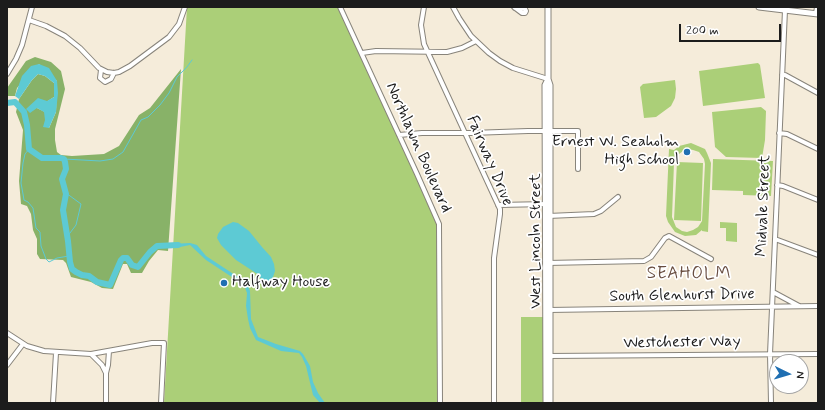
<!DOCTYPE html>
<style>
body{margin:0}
#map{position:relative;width:825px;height:410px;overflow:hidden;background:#f5ecda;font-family:Mynerve,sans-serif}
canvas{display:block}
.frame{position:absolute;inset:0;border:8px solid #1c1c1c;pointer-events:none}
.north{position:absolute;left:769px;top:354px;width:40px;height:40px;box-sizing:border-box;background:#fff;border:1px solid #a4a4a4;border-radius:50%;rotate:95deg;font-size:11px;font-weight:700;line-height:16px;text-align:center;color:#1c1c1c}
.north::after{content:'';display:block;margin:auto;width:14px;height:18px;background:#1f6fb2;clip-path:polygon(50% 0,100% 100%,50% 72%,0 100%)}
.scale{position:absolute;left:679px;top:24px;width:102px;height:18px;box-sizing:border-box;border:2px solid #1c1c1c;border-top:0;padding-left:5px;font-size:12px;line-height:14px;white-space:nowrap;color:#1c1c1c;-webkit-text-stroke:3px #fff;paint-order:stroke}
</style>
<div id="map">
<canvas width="825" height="410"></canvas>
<div class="frame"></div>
<div class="north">N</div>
<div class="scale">200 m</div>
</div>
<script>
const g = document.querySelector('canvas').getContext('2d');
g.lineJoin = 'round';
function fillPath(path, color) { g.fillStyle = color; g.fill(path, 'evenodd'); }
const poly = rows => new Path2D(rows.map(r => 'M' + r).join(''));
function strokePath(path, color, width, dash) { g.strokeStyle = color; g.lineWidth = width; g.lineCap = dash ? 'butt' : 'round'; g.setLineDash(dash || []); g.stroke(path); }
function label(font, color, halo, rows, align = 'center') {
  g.font = font + ' Mynerve,sans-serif'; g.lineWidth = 3.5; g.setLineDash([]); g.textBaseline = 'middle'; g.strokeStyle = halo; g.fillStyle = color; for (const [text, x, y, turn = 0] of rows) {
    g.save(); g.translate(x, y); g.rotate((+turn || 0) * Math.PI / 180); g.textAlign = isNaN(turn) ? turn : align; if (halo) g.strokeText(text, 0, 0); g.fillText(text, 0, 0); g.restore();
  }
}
fillPath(poly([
 [187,7,341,7,440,223,441,403,164,403],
 [758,63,760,65,765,98,703,106,699,71],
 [675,80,676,89,675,98,671,106,656,117,644,118,640,87,643,84],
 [761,107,766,111,765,140,762,158,726,157,715,147,712,112],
 [691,143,705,149,707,153,711,163,708,232,702,231,702,230,696,235,685,236,675,232,668,222,666,216,669,149,674,150,679,146],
 [688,149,693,150,699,152,704,159,705,164,702,221,698,227,693,230,687,232,682,231,676,227,672,217,674,163,679,154,683,151],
 [713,159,773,161,771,196,743,195,743,191,712,190],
 [677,162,703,163,701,221,674,220],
 [720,222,737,223,737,242,726,241,726,228,720,228],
 [521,317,543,317,543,403,521,403]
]), '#abcf78');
fillPath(poly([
 [35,57,51,62,61,71,65,89,55,129,55,140,57,152,61,155,72,156,104,154,119,146,139,115,150,108,181,69,168,251,158,250,149,261,142,273,131,273,127,264,123,264,113,289,102,288,91,282,71,277,66,263,63,260,40,259,37,254,37,239,33,230,31,214,27,206,21,204,19,181,23,130,16,112,19,99,32,80,38,74,45,76,54,83,54,97,37,108,45,112,45,120,49,128,56,112,57,81,39,64,17,88,15,96,7,96,7,88,26,61]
]), '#88b268');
fillPath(poly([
 [39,64,49,68,57,81,58,93,56,112,49,128,43,127,45,120,44,112,37,108,30,113,26,109,38,98,47,101,54,97,54,83,45,76,38,74,32,80,19,99,15,96,22,76,31,66],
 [233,222,238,223,249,231,262,247,271,257,274,264,275,271,273,277,270,281,265,282,262,281,259,275,236,260,221,245,217,238,218,234,223,227],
 [190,243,197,245,206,256,241,279,248,286,250,291,251,319,258,337,276,344,300,351,303,354,310,366,313,382,318,393,325,403,320,403,313,395,306,366,302,357,299,353,281,351,256,340,250,328,248,319,246,306,247,293,244,285,206,260,190,245,180,247,171,246,171,244]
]), '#5dcad4');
strokePath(poly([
 [29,149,25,154,23,163,21,183,23,194,24,200,28,202,33,208,36,228,40,232,41,246,46,259,49,262,57,258,69,256],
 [64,159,100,161,113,159,123,152,141,120,148,117,160,105,169,93,177,77,187,67,192,60],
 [66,193,81,204,76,225,67,237]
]), '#5dcad4', 1);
strokePath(poly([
 [7,103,15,102,24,112,27,125,29,149,42,158,61,158,64,159,65,162,66,169,62,179,66,194,63,210,68,241,70,262,72,269,76,272,82,275,89,276,97,282,110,285,121,260,123,258,127,258,132,265,138,267,150,252,157,246,178,245]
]), '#5dcad4', 6);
const minor = poly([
 [340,7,417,174,439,224,440,403],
 [424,7,421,25,424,44,500,209,500,214,494,258,494,403],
 [453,7,459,18,471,36,489,53,500,61,513,68,548,79],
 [514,7,522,13,525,13,526,11,525,9,515,8],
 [816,13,817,7],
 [29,20,46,26,65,36,80,48,99,68,107,72,114,73,119,72,130,66,169,37,179,24,185,7],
 [362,53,376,51,447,52,462,48,476,41],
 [101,70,100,78,105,82,111,79,114,73],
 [7,74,16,59,22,45,32,7],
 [782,75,785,75,818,93],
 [779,133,787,134,818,149],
 [399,135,422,133,471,133,528,131,578,131,578,169],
 [777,185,783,186,818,200],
 [498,205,548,204],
 [548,216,594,214,601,211,618,197],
 [775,239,818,255],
 [547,263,644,261,651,257,665,238,669,236,711,259],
 [773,292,799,306],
 [548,310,818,306],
 [7,333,27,346,44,351,91,354,102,365,106,373,106,403],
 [91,354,152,343,164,343,161,403],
 [548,356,818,354],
 [7,365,23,344],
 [106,373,108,365,109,351],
 [53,403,56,353],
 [771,403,770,354,785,10]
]);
const tertiary = poly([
 [759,7,818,14],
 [548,79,550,85,550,403],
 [546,403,545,85,548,79,548,7]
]);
strokePath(minor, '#88847b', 6);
strokePath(tertiary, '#88847b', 7);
strokePath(minor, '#fff', 4);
strokePath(tertiary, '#fff', 5);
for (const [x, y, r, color] of [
 [687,152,4,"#1f6fb2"],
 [224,283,4,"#1f6fb2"]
]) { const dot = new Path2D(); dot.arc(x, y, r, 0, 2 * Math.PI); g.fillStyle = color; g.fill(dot); strokePath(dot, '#fff', 1.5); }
label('16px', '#1c1c1c', '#fff', [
 ["Ernest W. Seaholm",679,143],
 ["High School",679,161],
 ["Halfway House",232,283,"left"]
], 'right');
label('16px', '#1c1c1c', '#fff', [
 ["Northlawn Boulevard",418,148,66],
 ["Fairway Drive",489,161,67],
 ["Midvale Street",764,206,-88],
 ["West Lincoln Street",537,241,-90],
 ["South Glenhurst Drive",682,296,-1],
 ["Westchester Way",682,343,-1]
]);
g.letterSpacing = '1px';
label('17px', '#674c3f', '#fff', [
 ["SEAHOLM",689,274]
]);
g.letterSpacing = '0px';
</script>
